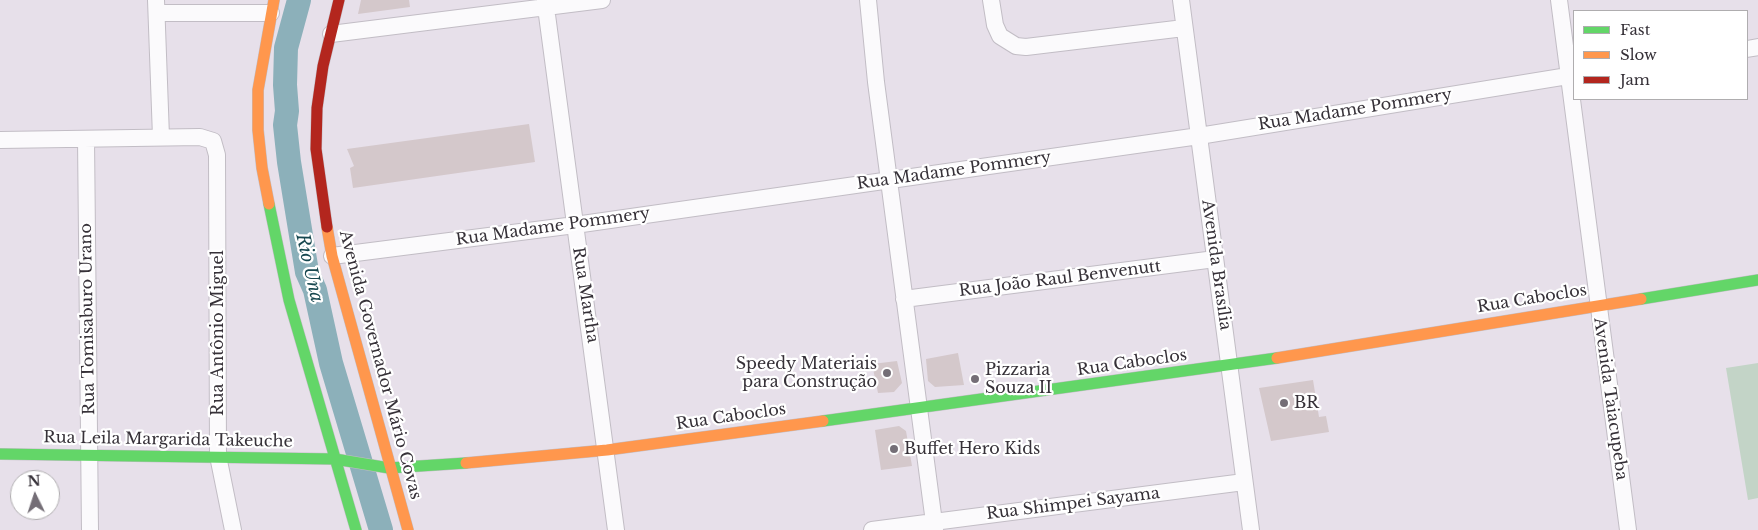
<!DOCTYPE html>
<meta charset="utf-8">
<style>
body{margin:0}
#map{position:relative;width:1758px;height:530px;overflow:hidden;background:#e7e0ea;font-family:"Libre Baskerville",serif}
canvas{display:block}
.legend{position:absolute;left:1573px;top:10px;width:175px;height:90px;box-sizing:border-box;background:#fff;border:1px solid #afadaf;margin:0;padding:6px 9px;list-style:none;font-size:15px;color:#363138}
.legend li{display:flex;align-items:center;gap:10px;height:25px}
.legend b{width:25px;border:1px solid #afadaf}
.north{position:absolute;left:10px;top:470px;width:50px;height:50px;box-sizing:border-box;background:#fff;border:1px solid #afadaf;border-radius:50%;rotate:356deg;font-size:14px;font-weight:700;line-height:20px;text-align:center;color:#363138}
.north::after{content:'';display:block;margin:auto;width:18px;height:22px;background:#746e76;clip-path:polygon(50% 0,100% 100%,50% 72%,0 100%)}
</style>
<div id="map">
<canvas width="1758" height="530"></canvas>
<ul class="legend">
<li><b style="height:6px;background:#63d668"></b>Fast</li>
<li><b style="height:6px;background:#ff974d"></b>Slow</li>
<li><b style="height:6px;background:#b3261e"></b>Jam</li>
</ul>
<div class="north">N</div>
</div>
<script>
const g = document.querySelector('canvas').getContext('2d');
g.lineJoin = 'round';
function fillPath(path, color) { g.fillStyle = color; g.fill(path, 'evenodd'); }
const poly = rows => new Path2D(rows.map(r => 'M' + r).join(''));
function strokePath(path, color, width, dash) { g.strokeStyle = color; g.lineWidth = width; g.lineCap = dash ? 'butt' : 'round'; g.setLineDash(dash || []); g.stroke(path); }
function label(font, color, halo, rows, align = 'center') {
  g.font = font + ' "Libre Baskerville",serif'; g.lineWidth = 4.5; g.setLineDash([]); g.textBaseline = 'middle'; g.strokeStyle = halo; g.fillStyle = color; for (const [text, x, y, turn = 0] of rows) {
    g.save(); g.translate(x, y); g.rotate((+turn || 0) * Math.PI / 180); g.textAlign = isNaN(turn) ? turn : align; if (halo) g.strokeText(text, 0, 0); g.fillText(text, 0, 0); g.restore();
  }
}
fillPath(poly([
 [1758,363,1758,498,1748,500,1726,368]
]), '#c3d4c7');
strokePath(poly([
 [299,0,286,48,285,85,287,111,285,125,289,162,307,272,315,290,331,363,381,530]
]), '#8cb0ba', 24);
fillPath(poly([
 [361,0,409,0,410,7,358,14],
 [529,124,535,162,353,188,350,168,354,166,347,149],
 [958,353,964,385,935,387,928,381,926,359],
 [897,361,902,383,894,392,878,393,872,364],
 [1313,380,1319,417,1326,416,1329,432,1271,441,1259,388],
 [899,426,906,431,912,466,881,470,875,430]
]), '#d4c8cb');
const street = poly([
 [156,0,161,137],
 [545,0,616,530],
 [868,0,876,82,935,530],
 [991,0,995,25,1000,36,1016,46,1026,47,1184,28],
 [1181,0,1251,530],
 [1559,0,1628,530],
 [157,13,271,13],
 [331,34,602,0],
 [1747,49,1758,47],
 [86,139,90,530],
 [0,140,200,137,213,141,217,155,218,456,233,530],
 [332,256,575,225,1199,136,1574,75],
 [904,299,1215,259],
 [872,530,1244,482]
]);
const fast = poly([
 [269,204,289,300,356,530],
 [1641,299,1758,280],
 [823,421,1277,358],
 [0,454,335,459,389,468,466,463]
]);
const slow = poly([
 [269,204,262,168,258,130,258,90,274,0],
 [327,227,332,256,408,530],
 [1277,358,1641,299],
 [466,463,607,450,823,421]
]);
const jam = poly([
 [327,227,316,149,317,108,323,66,339,0]
]);
strokePath(street, '#c2bdc5', 18);
strokePath(fast, '#c2bdc5', 12);
strokePath(slow, '#c2bdc5', 12);
strokePath(jam, '#c2bdc5', 12);
strokePath(street, '#fbfafc', 16);
strokePath(fast, '#63d668', 11);
strokePath(slow, '#ff974d', 11);
strokePath(jam, '#b3261e', 11);
for (const [x, y, r, color] of [
 [887,373,5,"#746e76"],
 [975,379,5,"#746e76"],
 [1284,403,5,"#746e76"],
 [894,449,5,"#746e76"]
]) { const dot = new Path2D(); dot.arc(x, y, r, 0, 2 * Math.PI); g.fillStyle = color; g.fill(dot); strokePath(dot, '#fff', 2); }
label('16px', '#363138', '#fff', [
 ["Rua Madame Pommery",1355,110,-9],
 ["Rua Madame Pommery",954,171,-8],
 ["Rua Madame Pommery",553,227,-8],
 ["Avenida Brasília",1216,265,82],
 ["Rua João Raul Benvenutt",1060,279,-7],
 ["Rua Martha",585,295,81],
 ["Rua Caboclos",1532,299,-9],
 ["Rua Tomisaburo Urano",88,319,-91],
 ["Rua Antônio Miguel",218,333,-90],
 ["Rua Caboclos",1132,363,-8],
 ["Avenida Governador Mário Covas",380,365,75],
 ["Avenida Taiacupeba",1610,399,82],
 ["Rua Caboclos",731,417,-8],
 ["Rua Leila Margarida Takeuche",168,440,1],
 ["Rua Shimpei Sayama",1073,504,-7]
]);
label('16px', '#363138', '#fff', [
 ["Speedy Materiais",877,364,"right"],
 ["para Construção",877,382,"right"],
 ["Pizzaria",985,370],
 ["Souza II",985,388],
 ["BR",1294,403],
 ["Buffet Hero Kids",904,449]
], 'left');
label('italic 18px', '#16474f', '#fff', [
 ["Rio Una",309,268,77]
]);
</script>
